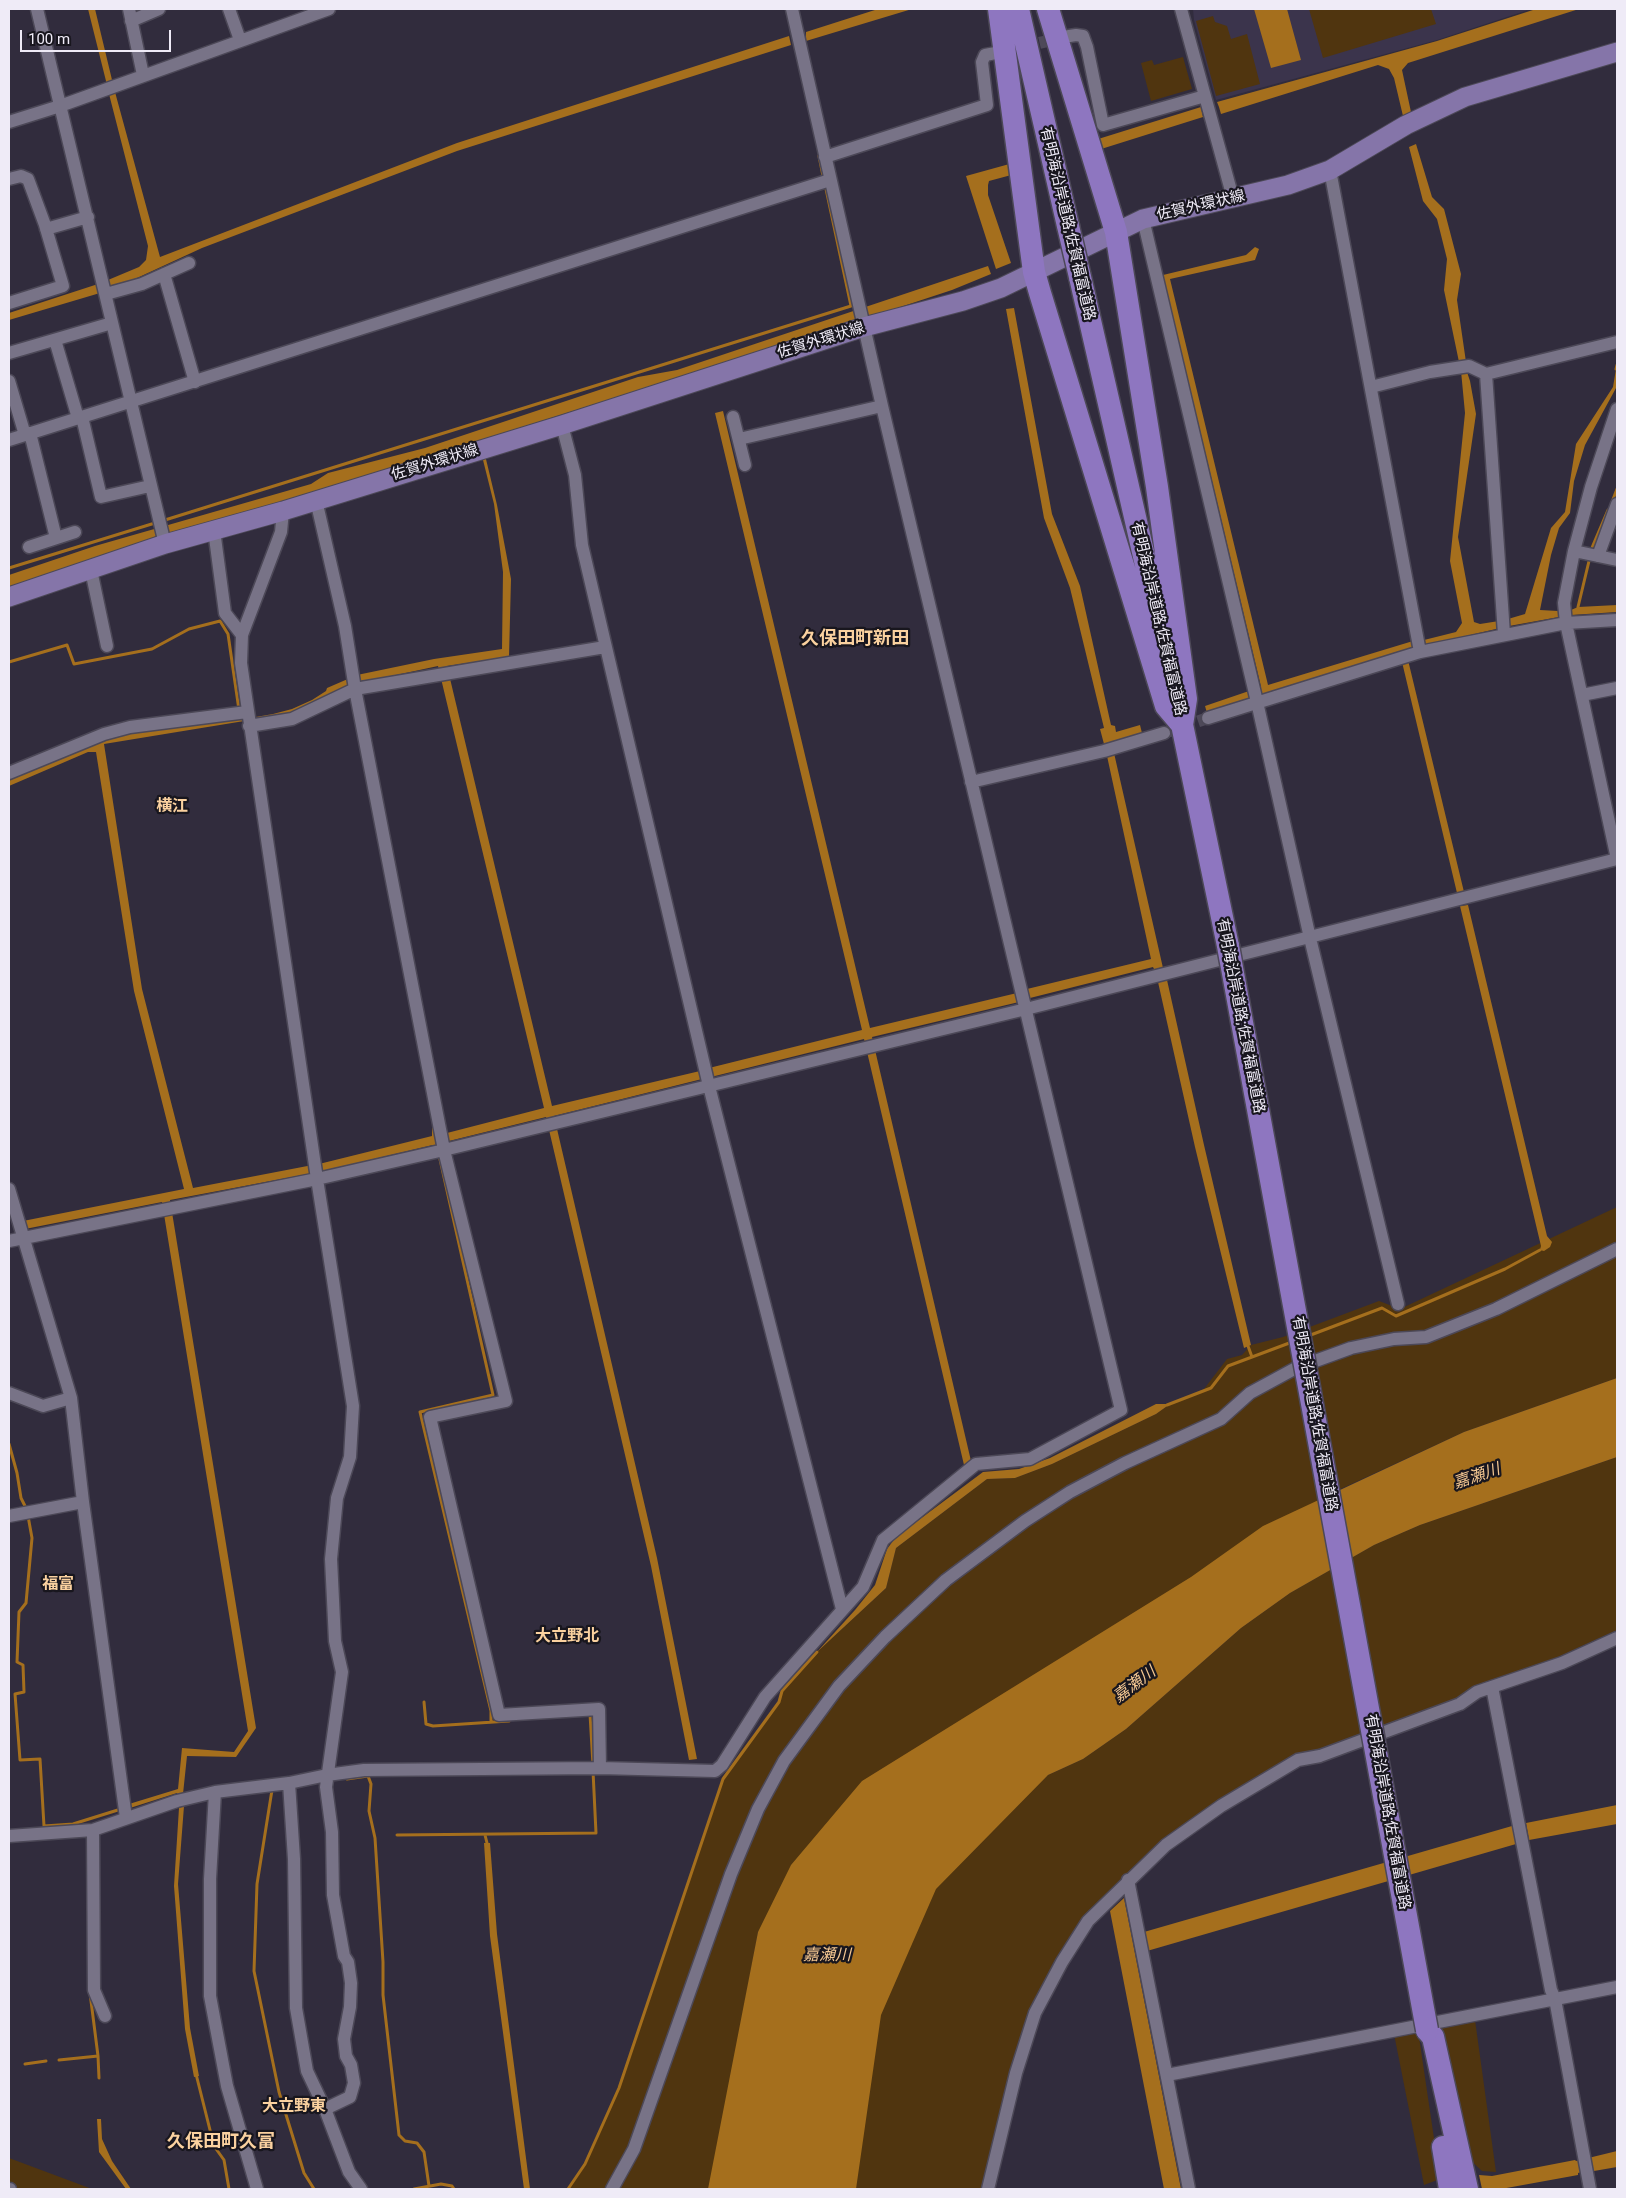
<!DOCTYPE html>
<meta charset="utf-8">
<style>
body{margin:0}
#map{position:relative;width:1626px;height:2198px;overflow:hidden;background:#312c3d;font-family:Roboto,sans-serif}
canvas{display:block}
.frame{position:absolute;inset:0;border:10px solid #efebf7;pointer-events:none}
.scale{position:absolute;left:20px;top:30px;width:151px;height:22px;box-sizing:border-box;border:2px solid #efebf7;border-top:0;padding-left:6px;font-size:15px;line-height:18px;white-space:nowrap;color:#efebf7;-webkit-text-stroke:4px #18161e;paint-order:stroke}
</style>
<div id="map">
<canvas width="1626" height="2198"></canvas>
<div class="frame"></div>
<div class="scale">100 m</div>
</div>
<script>
const g = document.querySelector('canvas').getContext('2d');
g.lineJoin = 'round';
function fillPath(path, color) { g.fillStyle = color; g.fill(path, 'evenodd'); }
const poly = rows => new Path2D(rows.map(r => 'M' + r).join(''));
function strokePath(path, color, width, dash) { g.strokeStyle = color; g.lineWidth = width; g.lineCap = dash ? 'butt' : 'round'; g.setLineDash(dash || []); g.stroke(path); }
function label(font, color, halo, rows, align = 'center') {
  g.font = font + ' Roboto,"Noto Sans JP",sans-serif'; g.lineWidth = 4.5; g.setLineDash([]); g.textBaseline = 'middle'; g.strokeStyle = halo; g.fillStyle = color; for (const [text, x, y, turn = 0] of rows) {
    g.save(); g.translate(x, y); g.rotate((+turn || 0) * Math.PI / 180); g.textAlign = isNaN(turn) ? turn : align; if (halo) g.strokeText(text, 0, 0); g.fillText(text, 0, 0); g.restore();
  }
}
fillPath(poly([
 [1193,9,1528,9,1528,10,1437,40,1216,100,1194,20]
]), '#3b344c');
fillPath(poly([
 [1309,9,1431,9,1436,24,1323,58],
 [1213,16,1215,22,1227,26,1231,39,1247,34,1260,84,1216,96,1196,21],
 [1183,57,1192,89,1151,101,1141,63,1152,60,1154,65],
 [1617,1207,1617,1378,1464,1432,1334,1492,758,1932,722,2125,715,2189,568,2189,585,2164,619,2088,723,1779,779,1702,782,1691,816,1653,886,1588,896,1548,987,1479,1015,1478,1052,1464,1156,1414,1170,1404,1204,1389,1227,1359,1242,1355,1251,1345,1283,1337,1379,1301,1400,1309],
 [1617,1457,1617,1630,1558,1657,1473,1688,1459,1699,1322,1751,1221,1800,1085,1916,1053,1963,1017,2047,982,2189,757,2189,807,1982,1048,1775,1083,1759,1126,1729,1241,1628,1290,1593,1374,1545,1420,1525],
 [1475,2020,1496,2172,1482,2171,1465,2155,1437,2028],
 [1418,2030,1440,2179,1424,2185,1394,2034],
 [9,2158,92,2189,9,2189]
]), '#50350f');
fillPath(poly([
 [88,9,95,9,113,84,107,85],
 [878,9,912,9,806,41,806,32],
 [1254,9,1287,9,1301,60,1271,68],
 [1536,9,1579,9,1408,63,1402,70,1411,112,1403,116,1394,78,1389,69,1378,65,1221,114,1219,107,1217,102,1437,41],
 [789,36,791,45,457,151,202,248,137,278,110,288,108,280,139,267,146,260,148,246,109,94,115,92,160,257,457,143],
 [1201,107,1203,117,1098,150,1095,140],
 [1416,144,1432,197,1444,209,1461,274,1457,300,1466,362,1459,362,1444,290,1447,259,1437,219,1423,201,1409,147],
 [1013,163,1015,174,989,181,988,185,988,195,1011,263,996,269,966,176],
 [1255,247,1259,249,1255,260,1170,279,1268,685,1413,641,1414,649,1259,696,1258,688,1261,687,1163,275,1246,255],
 [988,266,991,274,952,290,867,318,295,499,154,537,145,544,9,588,9,575,95,546,311,484,328,473,425,448,638,377,677,370],
 [98,284,100,293,9,320,9,313],
 [1014,308,1052,514,1080,586,1111,725,1115,726,1116,732,1140,725,1142,733,1104,744,1100,729,1104,728,1070,588,1044,518,1006,309],
 [1466,369,1470,381,1476,414,1458,537,1474,622,1480,624,1499,621,1500,628,1424,646,1424,640,1456,632,1462,623,1450,561,1465,413,1461,371],
 [1616,369,1616,388,1585,445,1574,481,1570,513,1559,528,1551,555,1540,610,1558,611,1559,617,1509,626,1508,619,1525,614,1551,528,1565,512,1576,444,1613,387],
 [723,411,870,1028,1017,993,1019,1002,872,1037,971,1461,964,1465,864,1039,711,1077,709,1068,862,1030,715,413],
 [485,455,497,505,511,579,509,657,447,666,552,1106,700,1071,702,1079,554,1116,657,1558,697,1759,689,1760,651,1566,546,1117,449,1141,447,1133,544,1108,438,666,359,683,293,713,104,744,142,989,193,1188,323,1163,432,1136,432,1127,434,1126,440,1144,435,1148,433,1145,324,1171,170,1200,256,1728,236,1757,187,1756,183,1794,178,1796,177,1793,130,1808,129,1804,178,1789,182,1748,234,1752,248,1731,162,1202,25,1229,23,1221,184,1189,134,991,96,752,88,752,9,786,9,780,104,740,128,734,236,720,240,718,244,719,273,714,292,709,312,700,326,691,327,688,357,675,434,659,502,649,503,572,494,504,482,456],
 [1617,605,1617,612,1571,615,1571,610,1578,607],
 [1408,660,1464,892,1457,893,1402,662],
 [1249,691,1251,699,1207,713,1205,706],
 [1114,753,1163,968,1155,971,1153,967,1030,998,1027,989,1151,959,1107,756],
 [1468,905,1547,1236,1552,1242,1550,1247,1544,1251,1540,1250,1541,1246,1460,906],
 [1167,980,1204,1145,1251,1345,1244,1348,1195,1147,1158,982],
 [1617,1378,1617,1457,1420,1525,1374,1545,1290,1593,1241,1628,1126,1729,1083,1759,1048,1775,936,1889,881,2015,856,2189,708,2189,758,1932,791,1865,862,1781,1191,1577,1263,1526,1464,1432],
 [1156,1404,1170,1404,1156,1414,1052,1464,1015,1478,987,1479,896,1548,886,1588,816,1653,855,1610,875,1585,887,1549,896,1537,983,1472,1019,1469,1050,1458],
 [1617,1805,1617,1824,1529,1840,1526,1823],
 [184,1806,178,1884,190,2028,199,2076,194,2077,185,2029,174,1886,179,1808],
 [1512,1826,1516,1844,1147,1951,1144,1932],
 [484,1843,490,1843,497,1934,530,2189,524,2189,490,1936],
 [1124,1898,1133,1943,1181,2189,1164,2189,1110,1911],
 [97,2119,101,2119,102,2139,112,2161,131,2189,126,2189,99,2152],
 [1617,2151,1617,2167,1594,2171,1592,2169,1578,2173,1578,2175,1501,2189,1482,2189,1479,2175,1492,2176,1575,2160,1576,2161]
]), '#a56f1d');
strokePath(poly([
 [819,156,823,176],
 [1616,369,1617,365],
 [1612,502,1617,489],
 [165,520,851,306,826,189],
 [1591,550,1608,510],
 [9,568,155,523],
 [1578,607,1589,561],
 [9,662,67,645,74,664,152,649,189,629,220,621,228,634,239,710],
 [439,1155,493,1395,420,1412,491,1711,491,1722],
 [1308,1336,1382,1308,1396,1316,1505,1269,1540,1250],
 [1248,1346,1252,1357],
 [1167,1405,1211,1388,1228,1366,1292,1342],
 [9,1444,17,1473,21,1498,27,1510],
 [28,1516,32,1538,26,1603,19,1612,17,1662,23,1665,24,1692,15,1694,20,1760,40,1759,44,1826,73,1824,121,1809],
 [424,1702,426,1724,433,1726,509,1721],
 [590,1714,593,1765],
 [347,1779,368,1776,371,1784,369,1811,375,1838,383,1962,383,1995,399,2135,405,2141,417,2143,424,2152,429,2186],
 [272,1790,257,1884,254,1971,279,2092,304,2173,314,2189],
 [397,1835,596,1833,593,1771],
 [485,1835,488,1847],
 [98,2056,99,2078],
 [59,2060,98,2056,90,1993],
 [25,2064,46,2061],
 [196,2074,214,2146,224,2160,229,2189],
 [414,2189,441,2184,452,2186,454,2189],
 [568,2189,585,2164,619,2088,723,1779,779,1702,782,1691,817,1652]
]), '#a56f1d', 3);
strokePath(poly([
 [1022,47,1061,38],
 [1164,733,1208,718]
]), '#4e4959', 12, [12, 6]);
const minor = poly([
 [37,9,165,544],
 [129,9,143,75],
 [229,9,240,40],
 [1181,9,1233,198],
 [131,21,159,9],
 [1063,37,1076,35,1083,36,1087,47,1103,125,1205,96],
 [9,122,60,106,329,9],
 [825,157,987,105,982,62,985,55,1001,52],
 [1330,170,1420,652],
 [9,179,21,176,28,179,45,225,63,286,9,303],
 [1143,219,1257,702,1310,938,1398,1304],
 [46,229,88,217],
 [164,274,195,382],
 [106,294,142,284,189,263],
 [55,340,78,418],
 [9,353,112,323],
 [1486,374,1504,634],
 [9,381,25,435],
 [1371,387,1430,372,1469,366,1486,374,1617,342],
 [1617,409,1591,487,1574,551,1564,603,1566,623,1617,859],
 [82,417,101,497,150,486],
 [733,417,745,465],
 [562,425,575,475,582,545,709,1086,842,1609],
 [30,433,56,538],
 [739,439,882,406],
 [9,440,830,180],
 [316,500,345,626,355,689,444,1150,506,1401,430,1417,499,1715,599,1709,600,1768],
 [283,511,281,532,242,635,241,663,317,1179,353,1406,350,1457,337,1498,331,1559,335,1641,342,1672,326,1787,332,1832,333,1895,344,1956,348,1962,351,1983,350,2007,344,2039,346,2056,351,2065,354,2083,350,2097,325,2109],
 [214,530,225,613,242,635],
 [29,547,75,532],
 [1574,551,1617,560],
 [1598,556,1617,504],
 [91,570,107,646],
 [1582,695,1617,688],
 [1208,718,1420,652,1566,623,1617,620],
 [249,726,292,719,355,689,605,647],
 [9,773,104,734,130,727,247,712],
 [971,782,1104,751,1164,733],
 [9,1189,71,1398,83,1502,126,1818],
 [9,1241,317,1179,444,1150,1026,1009,1617,859],
 [9,1393,43,1406,71,1398],
 [9,1516,83,1502],
 [1492,1687,1551,1990,1555,1999,1590,2189],
 [289,1783,294,1859,296,2008,307,2071,325,2109,349,2172,361,2189],
 [215,1792,210,1879,210,1996,227,2086,257,2189],
 [93,1830,94,1990,105,2016],
 [9,1836,93,1830,177,1801,215,1792,289,1783,327,1775,364,1770,600,1768,715,1771,722,1765,765,1697,863,1587,883,1540,976,1464,1030,1459,1121,1410,882,406,792,9],
 [1128,1880,1189,2189],
 [1167,2075,1617,1987],
 [9,2189,10,2189],
 [612,2189,634,2149,731,1874,758,1809,784,1761,839,1686,885,1637,946,1580,1025,1521,1070,1492,1125,1463,1221,1419,1250,1393,1296,1368,1351,1348,1394,1339,1426,1337,1496,1309,1617,1249],
 [988,2189,1016,2073,1035,2013,1062,1962,1088,1921,1166,1845,1221,1806,1298,1760,1320,1756,1460,1704,1477,1692,1562,1663,1617,1638]
]);
const primary = poly([
 [9,597,165,544,283,511,562,425,864,327,963,301,1001,288,1143,219,1288,185,1330,170,1406,125,1465,97,1617,52]
]);
const motorway = poly([
 [999,9,1034,272,1040,293,1166,706,1182,725],
 [1018,9,1068,226],
 [1048,9,1116,232,1157,487,1186,699,1182,725],
 [1080,277,1168,661],
 [1179,710,1228,946],
 [1427,2030,1433,2037,1467,2189],
 [1443,2147,1450,2189]
]);
strokePath(minor, '#4c4857', 15);
strokePath(primary, '#4c4857', 21);
strokePath(motorway, '#4c4857', 25);
strokePath(minor, '#787387', 12);
strokePath(primary, '#8575a9', 19);
strokePath(motorway, '#8e76c0', 22);
const motorwayBridge = poly([
 [1068,226,1080,277],
 [1228,946,1427,2030]
]);
strokePath(motorwayBridge, '#4c4857', 25, []);
strokePath(motorwayBridge, '#8e76c0', 22);
label('15px', '#efebf7', '#18161e', [
 ["佐賀外環状線",1201,206,-13],
 ["有明海沿岸道路;佐賀福富道路",1067,224,77],
 ["佐賀外環状線",821,341,-17],
 ["佐賀外環状線",435,463,-17],
 ["有明海沿岸道路;佐賀福富道路",1158,619,77],
 ["有明海沿岸道路;佐賀福富道路",1240,1016,79],
 ["有明海沿岸道路;佐賀福富道路",1314,1414,80],
 ["有明海沿岸道路;佐賀福富道路",1387,1812,80]
]);
label('bold 16px', '#fad19f', '#18161e', [
 ["横江",172,807],
 ["福富",58,1585],
 ["大立野北",567,1637],
 ["大立野東",294,2107]
]);
label('italic 16px', '#f5c892', '#18161e', [
 ["嘉瀬川",1477,1477,-19],
 ["嘉瀬川",1135,1685,-37],
 ["嘉瀬川",827,1956]
]);
label('bold 18px', '#fad19f', '#18161e', [
 ["久保田町新田",855,639],
 ["久保田町久富",221,2142]
]);
</script>
